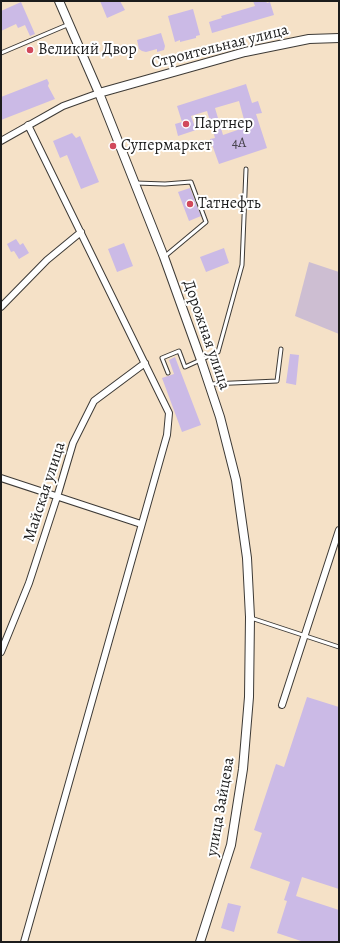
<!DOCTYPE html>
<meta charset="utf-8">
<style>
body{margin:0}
#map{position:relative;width:340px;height:943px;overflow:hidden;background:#f5e1c7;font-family:Alegreya,serif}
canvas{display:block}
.frame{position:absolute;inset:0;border:2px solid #1c1c1c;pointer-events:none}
</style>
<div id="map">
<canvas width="340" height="943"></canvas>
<div class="frame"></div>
</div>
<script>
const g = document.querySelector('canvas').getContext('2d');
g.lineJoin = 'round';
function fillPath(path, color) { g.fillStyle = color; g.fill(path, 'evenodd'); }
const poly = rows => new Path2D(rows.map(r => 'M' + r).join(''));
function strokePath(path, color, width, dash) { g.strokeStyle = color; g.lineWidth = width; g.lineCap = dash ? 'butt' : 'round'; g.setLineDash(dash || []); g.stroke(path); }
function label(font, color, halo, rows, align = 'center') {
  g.font = font + ' Alegreya,serif'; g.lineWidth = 4; g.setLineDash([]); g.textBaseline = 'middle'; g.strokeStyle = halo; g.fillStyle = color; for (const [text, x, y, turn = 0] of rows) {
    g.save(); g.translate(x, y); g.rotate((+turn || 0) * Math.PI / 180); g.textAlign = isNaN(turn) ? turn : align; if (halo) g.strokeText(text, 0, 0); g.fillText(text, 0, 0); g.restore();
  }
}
fillPath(poly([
 [309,262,339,272,339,334,295,316]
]), '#cdbed2');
fillPath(poly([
 [100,1,120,1,125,10,107,18],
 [253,1,266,1,267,3,270,2,274,15,212,33,209,22,222,18,221,16,255,6],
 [21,2,35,34,30,36,25,25,18,28,16,24,1,31,1,11],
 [193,9,200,35,196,36,196,38,180,42,180,40,175,42,168,16],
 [161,33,165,46,164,50,157,52,157,49,146,52,142,51,139,49,137,40],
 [47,79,49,83,48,86,55,99,1,120,1,97],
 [246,84,252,103,258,101,262,113,256,114,267,148,219,164,210,139,215,138,207,111,191,116,196,130,178,136,175,124,182,122,177,106],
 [239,101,246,127,223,135,215,108],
 [72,133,76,138,80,136,99,182,81,189,67,155,60,158,53,141],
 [190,188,201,216,189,221,178,192],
 [16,239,20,245,23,243,29,253,19,259,14,251,11,252,7,244],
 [124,243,133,266,117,272,108,249],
 [224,248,229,263,206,272,200,257],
 [290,354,299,355,296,385,286,383],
 [175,357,201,425,182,432,162,378,174,374,169,360],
 [307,697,339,707,339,889,302,877,296,896,339,910,339,942,304,942,277,933,287,901,284,900,290,882,250,868,262,833,254,830,276,764,284,767],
 [228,903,241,906,234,932,221,928]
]), '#cbbae6');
const service = poly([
 [1,53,67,25],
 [136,183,165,184,191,182,206,222,164,257],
 [168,373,162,358,179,351,185,367,218,352,242,265,246,169],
 [211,384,277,381,281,349],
 [251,618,339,647]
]);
const minor = poly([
 [1,141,63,106,99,93],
 [1,307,47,260,81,232],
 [1,478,141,524],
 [1,652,29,583,57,497,73,443,94,401,145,363],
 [282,705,339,530],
 [24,942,167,435,169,413,28,125]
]);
const tertiary = poly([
 [59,1,99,93,164,257,201,360,220,417,236,480,247,558,250,617,249,697,243,769,231,845,200,942],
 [99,93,245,52,309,39,339,38]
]);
strokePath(service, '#3d3a36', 5);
strokePath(minor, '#3d3a36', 8);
strokePath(tertiary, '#3d3a36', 10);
strokePath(service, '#fff', 3);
strokePath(minor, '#fff', 6);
strokePath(tertiary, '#fff', 8);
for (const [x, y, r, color] of [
 [30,50,4,"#d1495b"],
 [186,124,4,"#d1495b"],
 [113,146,4,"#d1495b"],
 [190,204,4,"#d1495b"]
]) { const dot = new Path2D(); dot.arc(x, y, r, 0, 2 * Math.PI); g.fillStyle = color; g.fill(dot); strokePath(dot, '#fff', 1.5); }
label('14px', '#48444e', null, [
 ["4А",239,144]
]);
label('16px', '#1c1c1c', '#fff', [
 ["Строительная улица",220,47,-14],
 ["Дорожная улица",206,335,71],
 ["Майская улица",45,492,-72],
 ["улица Зайцева",221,807,-80]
]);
label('16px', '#1c1c1c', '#fff', [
 ["Великий Двор",38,50],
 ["Партнер",194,124],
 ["Супермаркет",121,146],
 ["Татнефть",198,204]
], 'left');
</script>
